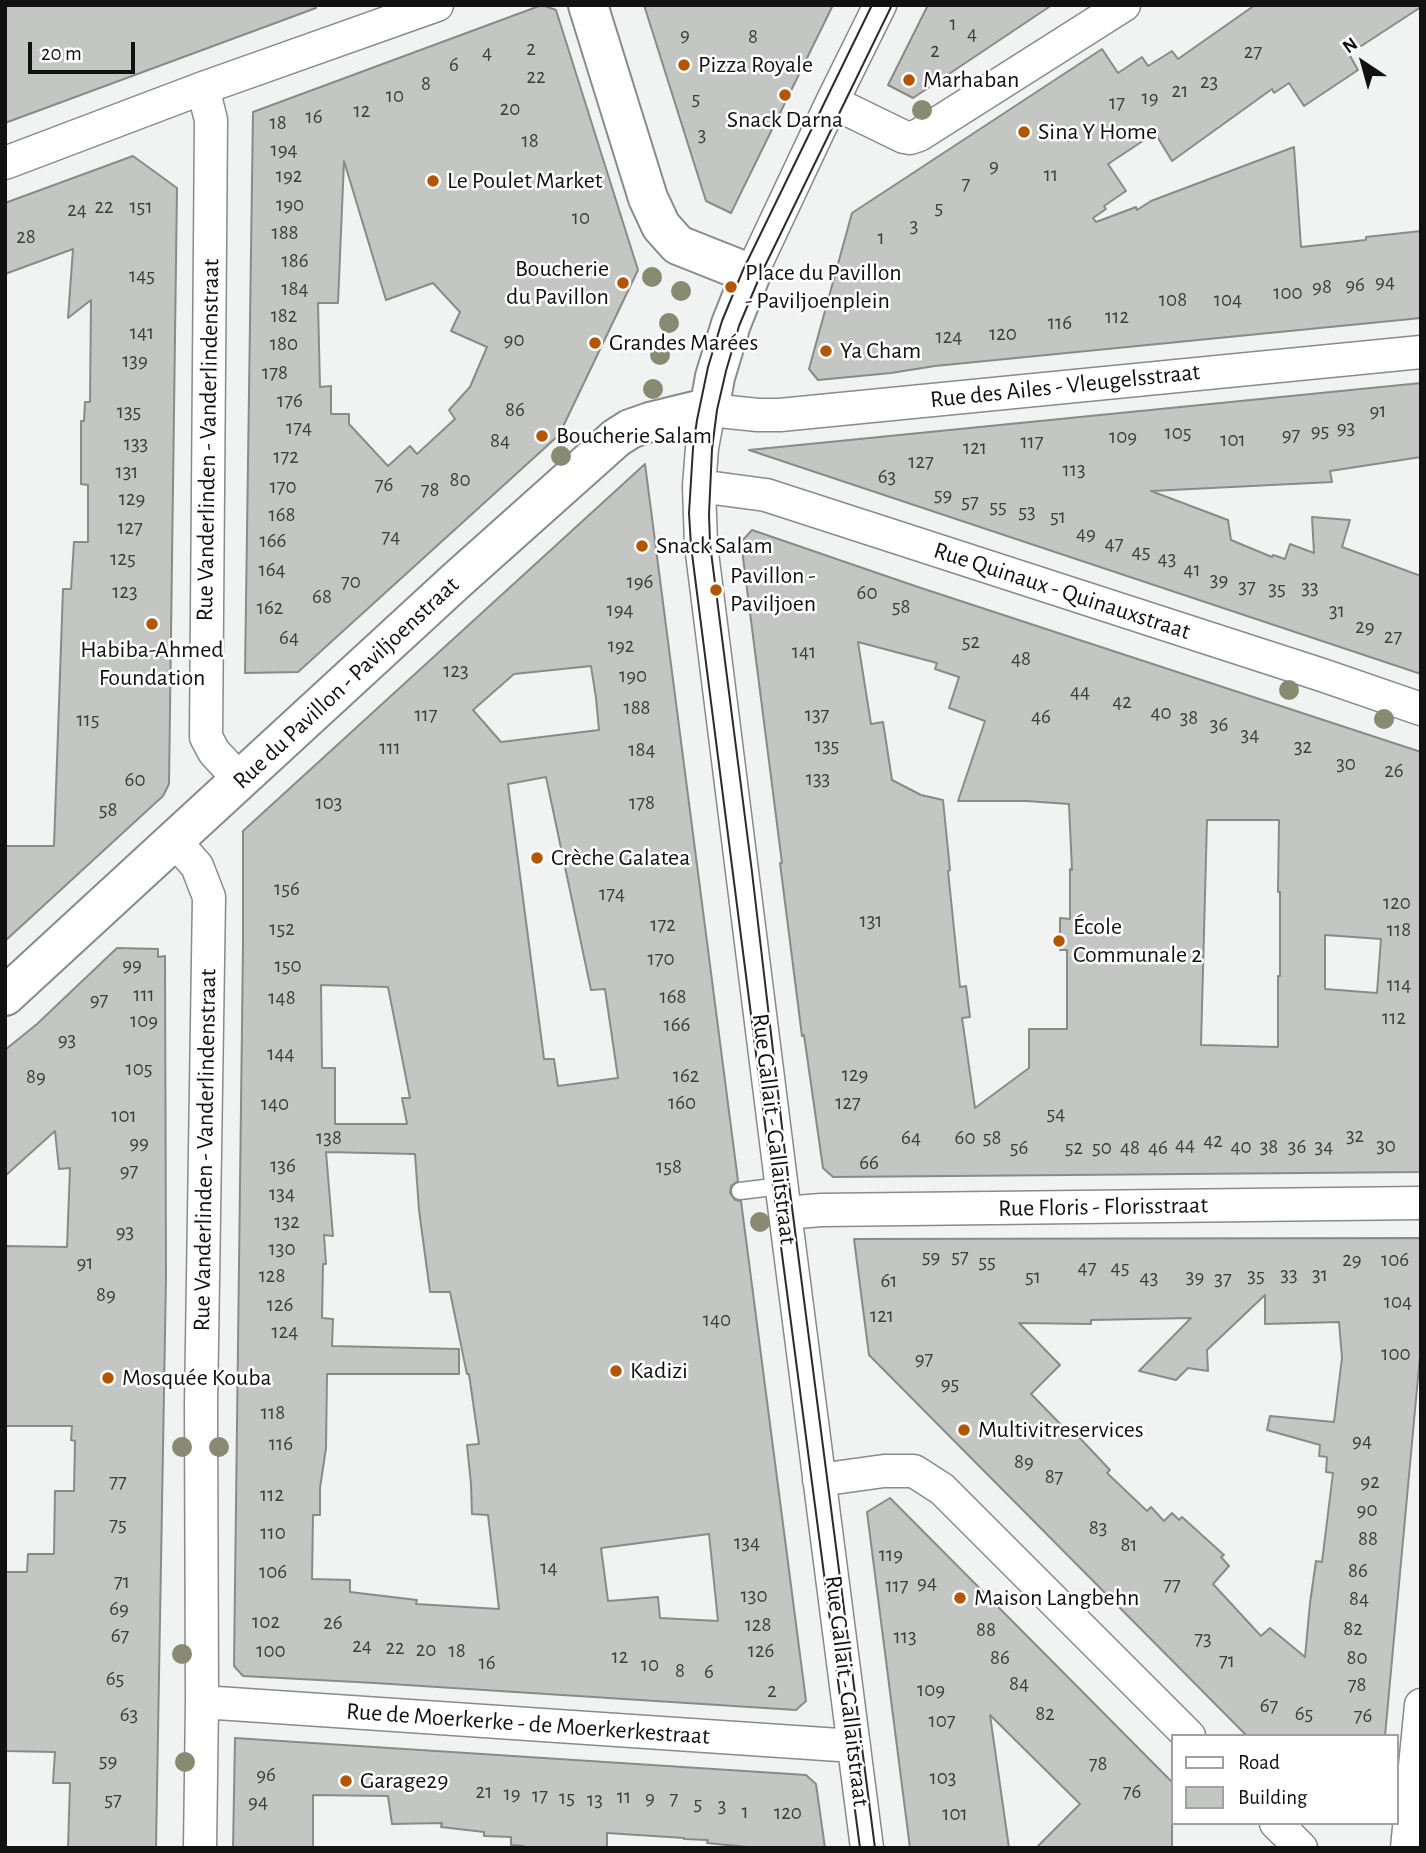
<!DOCTYPE html>
<meta charset="utf-8">
<style>
body{margin:0}
#map{position:relative;width:1426px;height:1853px;overflow:hidden;background:#f0f3f1;font-family:"Alegreya Sans",sans-serif}
canvas{display:block}
.frame{position:absolute;inset:0;border:7px solid #101110;pointer-events:none}
.legend{position:absolute;left:1171px;top:1734px;width:228px;height:91px;box-sizing:border-box;background:#fff;border:2px solid #9fa09f;margin:0;padding:9px 12px;list-style:none;font-size:21px;color:#101110}
.legend li{display:flex;align-items:center;gap:14px;height:35px}
.legend b{width:35px;border:2px solid #9fa09f}
.north{position:absolute;left:1328px;top:28px;width:70px;height:70px;-webkit-text-stroke:5px #fff;paint-order:stroke;rotate:324deg;font-size:19px;font-weight:700;line-height:28px;text-align:center;color:#101110}
.north::after{content:'';display:block;margin:auto;width:24px;height:32px;background:#101110;clip-path:polygon(50% 0,100% 100%,50% 72%,0 100%)}
.scale{position:absolute;left:28px;top:42px;width:107px;height:32px;box-sizing:border-box;border:4px solid #101110;border-top:0;padding-left:9px;font-size:21px;line-height:24px;white-space:nowrap;color:#101110;-webkit-text-stroke:5px #fff;paint-order:stroke}
</style>
<div id="map">
<canvas width="1426" height="1853"></canvas>
<div class="frame"></div>
<ul class="legend">
<li><b style="height:9px;background:#fff"></b>Road</li>
<li><b style="height:19px;background:#c4c6c4"></b>Building</li>
</ul>
<div class="north">N</div>
<div class="scale">20 m</div>
</div>
<script>
const g = document.querySelector('canvas').getContext('2d');
g.lineJoin = 'round';
function fillPath(path, color) { g.fillStyle = color; g.fill(path, 'evenodd'); }
const poly = rows => new Path2D(rows.map(r => 'M' + r).join(''));
function strokePath(path, color, width, dash) { g.strokeStyle = color; g.lineWidth = width; g.lineCap = dash ? 'butt' : 'round'; g.setLineDash(dash || []); g.stroke(path); }
function label(font, color, halo, rows, align = 'center') {
  g.font = font + ' "Alegreya Sans",sans-serif'; g.lineWidth = 5; g.setLineDash([]); g.textBaseline = 'middle'; g.strokeStyle = halo; g.fillStyle = color; for (const [text, x, y, turn = 0] of rows) {
    g.save(); g.translate(x, y); g.rotate((+turn || 0) * Math.PI / 180); g.textAlign = isNaN(turn) ? turn : align; if (halo) g.strokeText(text, 0, 0); g.fillText(text, 0, 0); g.restore();
  }
}
const building = poly([
 [5,5,315,5,316,8,5,123,5,5],
 [542,5,556,10,638,270,559,435,298,672,245,673,253,112,542,5],
 [344,161,386,300,433,283,460,312,451,331,487,347,470,387,449,410,455,419,417,454,410,446,388,466,349,424,349,414,331,414,331,386,320,387,318,303,338,303,344,161],
 [644,5,833,5,731,213,706,201,644,5],
 [928,5,1052,5,913,98,888,85,928,5],
 [1255,5,1421,5,1421,7,1349,54,1358,70,1304,106,1289,83,1274,93,1272,89,1172,161,1155,133,1108,164,1126,191,1104,206,1106,209,1093,218,1096,222,1136,207,1137,210,1151,201,1294,147,1301,247,1366,240,1366,237,1421,231,1421,318,935,366,891,373,818,380,809,369,852,213,1102,49,1118,73,1142,57,1148,66,1172,51,1178,59,1255,5],
 [133,156,177,188,169,784,163,796,5,941,5,846,54,846,63,589,71,589,74,542,88,542,88,485,81,484,81,421,84,421,85,402,90,402,91,300,68,318,73,249,5,274,5,203,133,156],
 [1421,383,1421,457,1330,471,1332,482,1151,491,1228,520,1231,540,1272,557,1273,555,1285,559,1290,544,1314,553,1312,517,1350,520,1342,547,1421,576,1421,674,749,450,1421,383],
 [645,464,738,1181,731,1186,730,1193,735,1200,741,1201,806,1701,796,1710,375,1683,243,1676,234,1666,243,945,243,831,645,464],
 [591,666,596,698,599,730,501,742,473,710,514,674,591,666],
 [546,777,591,990,605,989,618,1078,558,1086,554,1059,544,1059,508,784,546,777],
 [321,985,388,987,410,1098,402,1098,407,1124,335,1124,335,1068,322,1068,321,985],
 [326,1152,415,1154,419,1210,430,1292,450,1292,467,1374,469,1374,479,1444,467,1445,471,1484,472,1514,488,1515,499,1609,416,1604,417,1600,350,1592,350,1580,312,1579,313,1515,320,1515,320,1488,326,1448,327,1374,459,1374,459,1349,332,1346,333,1319,322,1318,323,1264,326,1264,324,1235,333,1236,326,1152],
 [709,1534,718,1621,660,1618,658,1597,608,1601,601,1548,709,1534],
 [752,530,918,587,1421,752,1421,1172,833,1177,823,1168,804,1035,802,1036,780,863,782,863,741,542,752,530],
 [858,642,937,663,935,669,959,677,949,708,985,721,958,801,1026,801,1069,804,1072,870,1070,869,1070,919,1060,918,1060,950,1067,950,1067,1029,1029,1029,1029,1068,975,1108,962,1018,970,1017,966,986,960,987,948,871,950,870,943,800,921,795,892,780,883,722,871,724,858,642],
 [1207,820,1279,820,1278,892,1280,892,1280,976,1278,976,1278,1047,1201,1045,1207,820],
 [1325,935,1381,939,1377,993,1325,989,1325,935],
 [117,948,158,949,158,957,165,956,166,1277,156,1848,68,1848,70,1783,53,1783,55,1752,5,1751,5,1572,27,1572,28,1554,54,1554,55,1491,74,1491,75,1441,71,1440,72,1426,5,1426,5,1246,67,1247,70,1168,59,1169,55,1131,5,1176,5,1050,37,1024,117,948],
 [1421,1238,1421,1345,1385,1736,1247,1736,869,1355,854,1239,1421,1238],
 [1265,1295,1265,1324,1339,1322,1342,1358,1334,1422,1270,1416,1267,1430,1320,1445,1319,1456,1327,1457,1326,1472,1333,1473,1322,1562,1316,1561,1310,1603,1305,1657,1270,1628,1261,1636,1213,1584,1229,1566,1221,1557,1224,1555,1182,1517,1179,1520,1172,1513,1164,1521,1151,1507,1147,1511,1107,1473,1110,1470,1076,1434,1073,1437,1031,1394,1060,1365,1019,1323,1091,1324,1091,1320,1191,1318,1139,1371,1176,1380,1188,1368,1208,1371,1207,1350,1265,1295],
 [890,1498,1172,1782,1172,1848,1036,1848,1080,1804,990,1715,1009,1848,910,1848,867,1512,890,1498],
 [235,1738,806,1775,816,1784,825,1848,757,1848,707,1843,708,1840,684,1839,684,1838,607,1833,607,1848,522,1848,523,1846,511,1845,511,1837,484,1836,484,1832,441,1827,442,1823,392,1824,388,1796,313,1795,313,1848,233,1848,235,1738]
]);
fillPath(building, '#c4c6c4');
strokePath(building, '#8a8b89', 2);
const lane = poly([
 [740,1191,781,1186]
]);
const street = poly([
 [203,88,211,120,206,737,214,752,240,780],
 [832,102,904,137,910,138,919,135,1124,5],
 [5,163,203,88,437,5],
 [751,274,832,102,880,5],
 [699,486,766,495,1322,675,1421,709],
 [175,841,197,866,209,897,201,1405,202,1702,200,1848],
 [785,1213,821,1210,1421,1203],
 [819,1480,884,1471,914,1471,942,1489,1189,1736],
 [202,1702,854,1746],
 [1276,1823,1301,1848],
 [867,1848,785,1213,701,545,699,486,702,448,709,410,758,415,780,415,1421,352],
 [1407,1848,1421,1705]
]);
const secondary = poly([
 [5,996,457,580,616,438,630,429,650,422,699,410,709,410,715,377,731,324,751,274,678,245,661,226,648,198,588,5]
]);
strokePath(lane, '#888b89', 19);
strokePath(street, '#888b89', 35);
strokePath(secondary, '#888b89', 42);
strokePath(lane, '#fff', 16);
strokePath(street, '#fff', 32);
strokePath(secondary, '#fff', 38);
strokePath(poly([
 [860,1848,770,1163,691,546,689,513,693,448,697,420,708,367,722,321,743,270,872,5],
 [875,1848,786,1161,752,872,710,544,709,514,712,449,717,410,726,371,739,326,760,276,892,5]
]), '#2b2c2b', 2);
g.fillStyle = '#888b72';
for (const [x, y] of [
 [922,110],
 [652,277],
 [681,291],
 [669,323],
 [660,355],
 [653,389],
 [561,456],
 [1289,690],
 [1384,719],
 [760,1222],
 [182,1447],
 [219,1447],
 [182,1654],
 [185,1762]
]) { g.beginPath(); g.arc(x, y, 10, 0, 2 * Math.PI); g.fill(); }
for (const [x, y, r, color] of [
 [684,65,7,"#b35501"],
 [909,80,7,"#b35501"],
 [785,95,7,"#b35501"],
 [1024,132,7,"#b35501"],
 [433,181,7,"#b35501"],
 [623,283,7,"#b35501"],
 [731,287,7,"#b35501"],
 [595,343,7,"#b35501"],
 [826,351,7,"#b35501"],
 [542,436,7,"#b35501"],
 [642,546,7,"#b35501"],
 [716,590,7,"#b35501"],
 [152,624,7,"#b35501"],
 [537,858,7,"#b35501"],
 [1059,941,7,"#b35501"],
 [616,1371,7,"#b35501"],
 [108,1378,7,"#b35501"],
 [964,1430,7,"#b35501"],
 [960,1598,7,"#b35501"],
 [346,1781,7,"#b35501"]
]) { const dot = new Path2D(); dot.arc(x, y, r, 0, 2 * Math.PI); g.fillStyle = color; g.fill(dot); strokePath(dot, '#fff', 2.5); }
label('21px', '#3d3e3d', null, [
 ["1",953,24],
 ["4",972,34],
 ["9",685,35],
 ["8",753,37],
 ["2",531,49],
 ["2",935,51],
 ["27",1253,52],
 ["4",487,53],
 ["6",454,65],
 ["22",536,77],
 ["23",1209,82],
 ["8",426,84],
 ["21",1180,91],
 ["10",395,96],
 ["19",1150,98],
 ["5",696,99],
 ["17",1117,103],
 ["20",510,109],
 ["12",362,111],
 ["16",314,117],
 ["18",278,123],
 ["3",702,135],
 ["18",530,141],
 ["194",284,150],
 ["9",994,166],
 ["11",1051,175],
 ["192",289,176],
 ["7",966,184],
 ["190",290,205],
 ["22",104,207],
 ["151",141,207],
 ["5",939,208],
 ["24",77,210],
 ["10",581,218],
 ["3",914,226],
 ["188",285,233],
 ["28",26,237],
 ["1",881,238],
 ["186",295,261],
 ["145",142,276],
 ["94",1385,282],
 ["96",1355,285],
 ["98",1322,287],
 ["184",295,289],
 ["100",1288,293],
 ["108",1173,300],
 ["104",1228,300],
 ["182",284,316],
 ["112",1117,317],
 ["116",1060,323],
 ["141",142,333],
 ["120",1003,334],
 ["124",949,337],
 ["90",514,340],
 ["180",284,344],
 ["139",135,361],
 ["178",275,373],
 ["176",290,401],
 ["86",515,410],
 ["91",1378,411],
 ["135",129,412],
 ["174",299,428],
 ["93",1346,428],
 ["95",1320,431],
 ["105",1178,433],
 ["97",1291,435],
 ["109",1123,437],
 ["101",1233,440],
 ["84",500,441],
 ["117",1032,442],
 ["133",136,444],
 ["121",975,448],
 ["172",286,457],
 ["127",921,462],
 ["113",1074,470],
 ["131",127,472],
 ["63",887,477],
 ["80",460,480],
 ["76",384,485],
 ["170",283,487],
 ["78",430,490],
 ["59",943,495],
 ["129",132,499],
 ["57",970,502],
 ["55",998,507],
 ["53",1027,512],
 ["168",282,515],
 ["51",1058,517],
 ["127",130,528],
 ["49",1086,534],
 ["74",391,537],
 ["166",273,541],
 ["47",1114,544],
 ["45",1141,552],
 ["125",123,559],
 ["43",1167,559],
 ["164",272,570],
 ["41",1192,570],
 ["39",1219,580],
 ["70",351,582],
 ["196",640,582],
 ["37",1247,587],
 ["33",1310,588],
 ["35",1277,589],
 ["123",125,592],
 ["60",867,593],
 ["68",322,597],
 ["58",901,607],
 ["162",270,608],
 ["194",620,610],
 ["31",1337,611],
 ["29",1365,627],
 ["27",1393,637],
 ["64",289,638],
 ["52",971,642],
 ["192",621,646],
 ["141",804,652],
 ["48",1021,659],
 ["123",456,671],
 ["190",633,676],
 ["44",1080,692],
 ["42",1122,702],
 ["188",637,708],
 ["40",1161,713],
 ["117",426,715],
 ["137",817,715],
 ["46",1041,717],
 ["38",1189,718],
 ["115",88,720],
 ["36",1219,725],
 ["34",1250,735],
 ["135",827,746],
 ["32",1303,747],
 ["111",390,748],
 ["184",642,750],
 ["30",1346,764],
 ["26",1394,771],
 ["133",818,779],
 ["60",135,780],
 ["103",329,803],
 ["178",642,803],
 ["58",108,810],
 ["156",287,889],
 ["174",612,894],
 ["120",1397,903],
 ["131",871,921],
 ["172",663,925],
 ["152",282,929],
 ["118",1399,930],
 ["170",661,959],
 ["99",132,965],
 ["150",288,966],
 ["114",1399,985],
 ["111",144,995],
 ["168",673,997],
 ["148",282,998],
 ["97",99,1000],
 ["112",1394,1018],
 ["109",144,1021],
 ["166",677,1025],
 ["93",67,1040],
 ["144",281,1054],
 ["105",139,1069],
 ["129",855,1075],
 ["162",686,1076],
 ["89",36,1077],
 ["160",682,1103],
 ["127",848,1103],
 ["140",275,1104],
 ["54",1056,1114],
 ["101",124,1116],
 ["32",1355,1136],
 ["138",329,1138],
 ["64",911,1138],
 ["60",965,1138],
 ["58",992,1138],
 ["42",1213,1141],
 ["99",139,1143],
 ["44",1185,1145],
 ["30",1386,1146],
 ["40",1241,1147],
 ["38",1269,1147],
 ["36",1297,1147],
 ["34",1324,1147],
 ["56",1019,1148],
 ["52",1074,1148],
 ["50",1102,1148],
 ["48",1130,1148],
 ["46",1158,1148],
 ["66",869,1163],
 ["136",283,1166],
 ["158",669,1167],
 ["97",129,1171],
 ["134",282,1194],
 ["132",287,1222],
 ["93",125,1232],
 ["130",282,1249],
 ["59",931,1257],
 ["57",960,1257],
 ["29",1352,1260],
 ["106",1395,1260],
 ["55",987,1262],
 ["91",85,1263],
 ["47",1087,1268],
 ["45",1120,1268],
 ["33",1289,1275],
 ["31",1320,1275],
 ["128",272,1276],
 ["35",1256,1276],
 ["51",1033,1277],
 ["39",1195,1277],
 ["43",1149,1278],
 ["37",1223,1279],
 ["61",889,1281],
 ["89",106,1295],
 ["104",1398,1302],
 ["126",280,1305],
 ["121",882,1316],
 ["140",717,1320],
 ["124",285,1332],
 ["100",1396,1354],
 ["97",924,1359],
 ["95",950,1384],
 ["118",273,1413],
 ["94",1362,1441],
 ["116",281,1444],
 ["89",1024,1462],
 ["87",1054,1477],
 ["77",118,1482],
 ["92",1370,1482],
 ["112",272,1495],
 ["90",1367,1510],
 ["75",118,1525],
 ["83",1098,1528],
 ["110",273,1533],
 ["88",1368,1539],
 ["134",747,1543],
 ["81",1129,1545],
 ["119",891,1555],
 ["14",549,1568],
 ["86",1358,1571],
 ["106",273,1572],
 ["71",122,1582],
 ["94",927,1583],
 ["77",1172,1585],
 ["117",897,1586],
 ["130",754,1596],
 ["84",1359,1599],
 ["69",119,1609],
 ["102",266,1622],
 ["26",333,1623],
 ["128",758,1625],
 ["82",1353,1629],
 ["88",986,1630],
 ["67",120,1636],
 ["113",905,1637],
 ["73",1203,1639],
 ["24",362,1646],
 ["22",395,1648],
 ["20",426,1650],
 ["100",271,1651],
 ["18",457,1651],
 ["126",761,1651],
 ["12",620,1657],
 ["86",1000,1658],
 ["80",1357,1658],
 ["71",1227,1661],
 ["16",487,1663],
 ["10",650,1665],
 ["8",680,1671],
 ["6",709,1672],
 ["65",115,1679],
 ["84",1019,1684],
 ["78",1357,1685],
 ["109",931,1690],
 ["2",772,1691],
 ["67",1269,1706],
 ["82",1045,1714],
 ["65",1304,1714],
 ["63",129,1715],
 ["76",1363,1716],
 ["107",942,1721],
 ["59",108,1761],
 ["78",1098,1764],
 ["96",266,1775],
 ["103",943,1778],
 ["21",484,1792],
 ["76",1132,1792],
 ["19",512,1794],
 ["17",540,1796],
 ["11",624,1797],
 ["15",567,1798],
 ["9",650,1798],
 ["7",674,1799],
 ["57",113,1800],
 ["13",595,1800],
 ["94",258,1802],
 ["5",698,1804],
 ["3",722,1806],
 ["1",745,1812],
 ["120",788,1813],
 ["101",955,1814]
]);
label('24px', '#101110', '#fff', [
 ["Pizza Royale",698,65],
 ["Marhaban",923,80],
 ["Snack Darna",785,120,"center"],
 ["Sina Y Home",1038,132],
 ["Le Poulet Market",447,181],
 ["Boucherie",609,269,"right"],
 ["du Pavillon",609,297,"right"],
 ["Place du Pavillon",745,273],
 ["- Paviljoenplein",745,301],
 ["Grandes Marées",609,343],
 ["Ya Cham",840,351],
 ["Boucherie Salam",556,436],
 ["Snack Salam",656,546],
 ["Pavillon -",730,576],
 ["Paviljoen",730,604],
 ["Habiba-Ahmed",152,650,"center"],
 ["Foundation",152,678,"center"],
 ["Crèche Galatea",551,858],
 ["École",1073,927],
 ["Communale 2",1073,955],
 ["Kadizi",630,1371],
 ["Mosquée Kouba",122,1378],
 ["Multivitreservices",978,1430],
 ["Maison Langbehn",974,1598],
 ["Garage29",360,1781]
], 'left');
label('24px', '#101110', '#fff', [
 ["Rue des Ailes - Vleugelsstraat",1065,386,-6],
 ["Rue Vanderlinden - Vanderlindenstraat",208,440,-89],
 ["Rue Quinaux - Quinauxstraat",1062,591,18],
 ["Rue du Pavillon - Paviljoenstraat",346,683,-43],
 ["Rue Gallait - Gallaitstraat",774,1129,83],
 ["Rue Vanderlinden - Vanderlindenstraat",205,1150,-89],
 ["Rue Floris - Florisstraat",1103,1207,-1],
 ["Rue Gallait - Gallaitstraat",847,1691,83],
 ["Rue de Moerkerke - de Moerkerkestraat",528,1724,4]
]);
</script>
